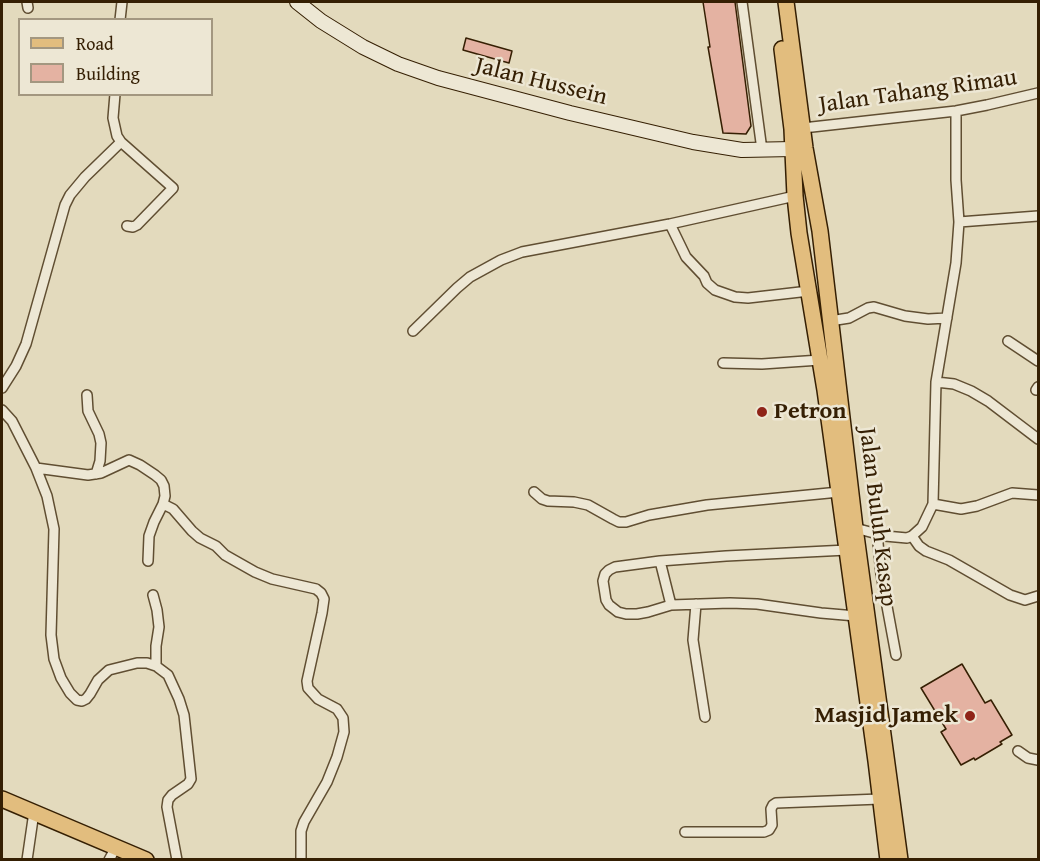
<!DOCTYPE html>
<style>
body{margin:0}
#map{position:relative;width:1040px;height:861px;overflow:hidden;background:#e3dabd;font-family:"Gentium Book Plus",serif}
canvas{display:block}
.frame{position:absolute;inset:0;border:3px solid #351f03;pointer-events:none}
.legend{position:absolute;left:18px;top:18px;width:195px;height:78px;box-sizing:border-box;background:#ede7d4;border:2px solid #a39780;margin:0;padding:8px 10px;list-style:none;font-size:18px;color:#351f03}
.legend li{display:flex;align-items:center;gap:12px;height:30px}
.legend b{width:30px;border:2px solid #a39780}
</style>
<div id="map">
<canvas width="1040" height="861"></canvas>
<div class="frame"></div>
<ul class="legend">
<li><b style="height:8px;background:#e2bd7e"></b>Road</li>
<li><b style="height:16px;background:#e4b2a2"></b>Building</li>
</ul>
</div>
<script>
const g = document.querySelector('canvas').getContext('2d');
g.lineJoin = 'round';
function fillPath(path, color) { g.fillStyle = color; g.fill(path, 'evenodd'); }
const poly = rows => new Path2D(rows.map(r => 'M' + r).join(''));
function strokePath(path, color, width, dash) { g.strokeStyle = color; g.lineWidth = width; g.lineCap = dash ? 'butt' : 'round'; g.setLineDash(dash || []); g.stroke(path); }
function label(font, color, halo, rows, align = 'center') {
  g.font = font + ' "Gentium Book Plus",serif'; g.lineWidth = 5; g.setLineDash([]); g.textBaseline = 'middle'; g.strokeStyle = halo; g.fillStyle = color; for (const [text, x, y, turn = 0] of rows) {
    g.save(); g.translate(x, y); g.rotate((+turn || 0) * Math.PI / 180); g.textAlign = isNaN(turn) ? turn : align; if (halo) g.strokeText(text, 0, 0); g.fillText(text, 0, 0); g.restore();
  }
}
const building = poly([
 [703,2,735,2,751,126,746,134,723,133,708,47,710,47,703,2],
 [466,38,512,51,509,63,463,50,466,38],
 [962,664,985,703,991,700,1012,735,1000,742,1002,744,975,760,974,758,961,765,941,732,946,729,921,688,962,664]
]);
fillPath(building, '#e4b2a2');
strokePath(building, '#351f03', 1.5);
const minor = poly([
 [27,2,28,8],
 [742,2,762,150],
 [120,20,122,2],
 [115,94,113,118,117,136,121,142,173,188,137,225,133,227,127,226],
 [803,128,956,111,987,105,1038,93],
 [959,222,1038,216],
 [670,224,686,257,704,276,707,283,715,290,735,297,748,298,809,291],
 [830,321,849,318,868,308,874,307,905,316,928,319,947,318],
 [413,331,457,288,470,277,501,260,522,252,670,224,795,196],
 [1008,341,1038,361],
 [723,363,762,364,820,360],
 [936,382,954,384,971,391,988,401,1038,439],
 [2,388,16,366,26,344,65,205,70,195,85,177,121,142],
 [1036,390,1038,387],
 [87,395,88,411,99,434,101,443,100,461,96,474],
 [2,410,12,421,36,468,47,496,54,529,51,635,54,659,61,678,70,693,77,700,82,701,86,699,90,694,98,680,109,670,137,663,147,663,156,666,168,675,179,699,184,715,191,779,188,784,172,795,168,800,167,807,177,860],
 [36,468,88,475,101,473,129,460,140,465,155,475,161,480,164,486,165,496,163,504,154,522,149,536,148,561],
 [534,492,542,499,548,501,574,502,588,505,613,519,619,522,626,522,649,515,707,505,839,492],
 [163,504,173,509,192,531,200,538,216,546,225,555,232,559,255,572,272,579,316,589,321,593,324,599,322,613,307,681,308,688,318,699,337,709,343,718,344,732,337,757,327,782,304,822,301,831,301,860],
 [933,504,961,509,977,506,1012,493,1038,495],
 [855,528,885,536,907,538,912,536,922,527,933,504,936,382,956,263,959,222,956,180,956,111],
 [877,533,881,574,896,655],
 [912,536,919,546,926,551,949,560,1010,595,1025,600,1038,596],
 [847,550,726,556,660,561,615,567,609,570,605,574,603,581,606,600,609,605,618,612,626,614,637,614,648,612,671,605,730,603,757,604,821,613,856,616],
 [660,561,671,605],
 [153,595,157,610,159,627,156,646,156,666],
 [696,604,693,640,705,717],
 [1018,751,1028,758,1038,760],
 [685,832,764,832,769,830,772,825,771,809,773,805,776,803,880,799],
 [27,860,34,812],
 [109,860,116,847]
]);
const secondary = poly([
 [297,2,321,21,363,47,398,64,438,78,570,113,693,142,742,150,793,149]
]);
const primary = poly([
 [2,799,146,860]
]);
const trunk = poly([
 [786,2,805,148,820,231,855,528,900,860],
 [782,49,792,129,795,196,799,233,825,390,876,761,888,860]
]);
strokePath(minor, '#604e32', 12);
strokePath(secondary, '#351f03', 16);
strokePath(primary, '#351f03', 18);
strokePath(trunk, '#351f03', 18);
strokePath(minor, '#ede7d4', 9);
strokePath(secondary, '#ede7d4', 14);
strokePath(primary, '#e2bd7e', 15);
strokePath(trunk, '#e2bd7e', 15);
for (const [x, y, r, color] of [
 [762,412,6,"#8f2418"],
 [970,716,6,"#8f2418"]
]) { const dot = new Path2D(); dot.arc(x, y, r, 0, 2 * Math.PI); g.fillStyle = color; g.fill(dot); strokePath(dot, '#ede7d4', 2); }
label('24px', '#351f03', '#ede7d4', [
 ["Jalan Hussein",541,82,14],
 ["Jalan Tahang Rimau",918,92,-8],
 ["Jalan Buluh Kasap",877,517,83]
]);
label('bold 24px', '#351f03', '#ede7d4', [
 ["Petron",774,412],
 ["Masjid Jamek",958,716,"right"]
], 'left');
</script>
